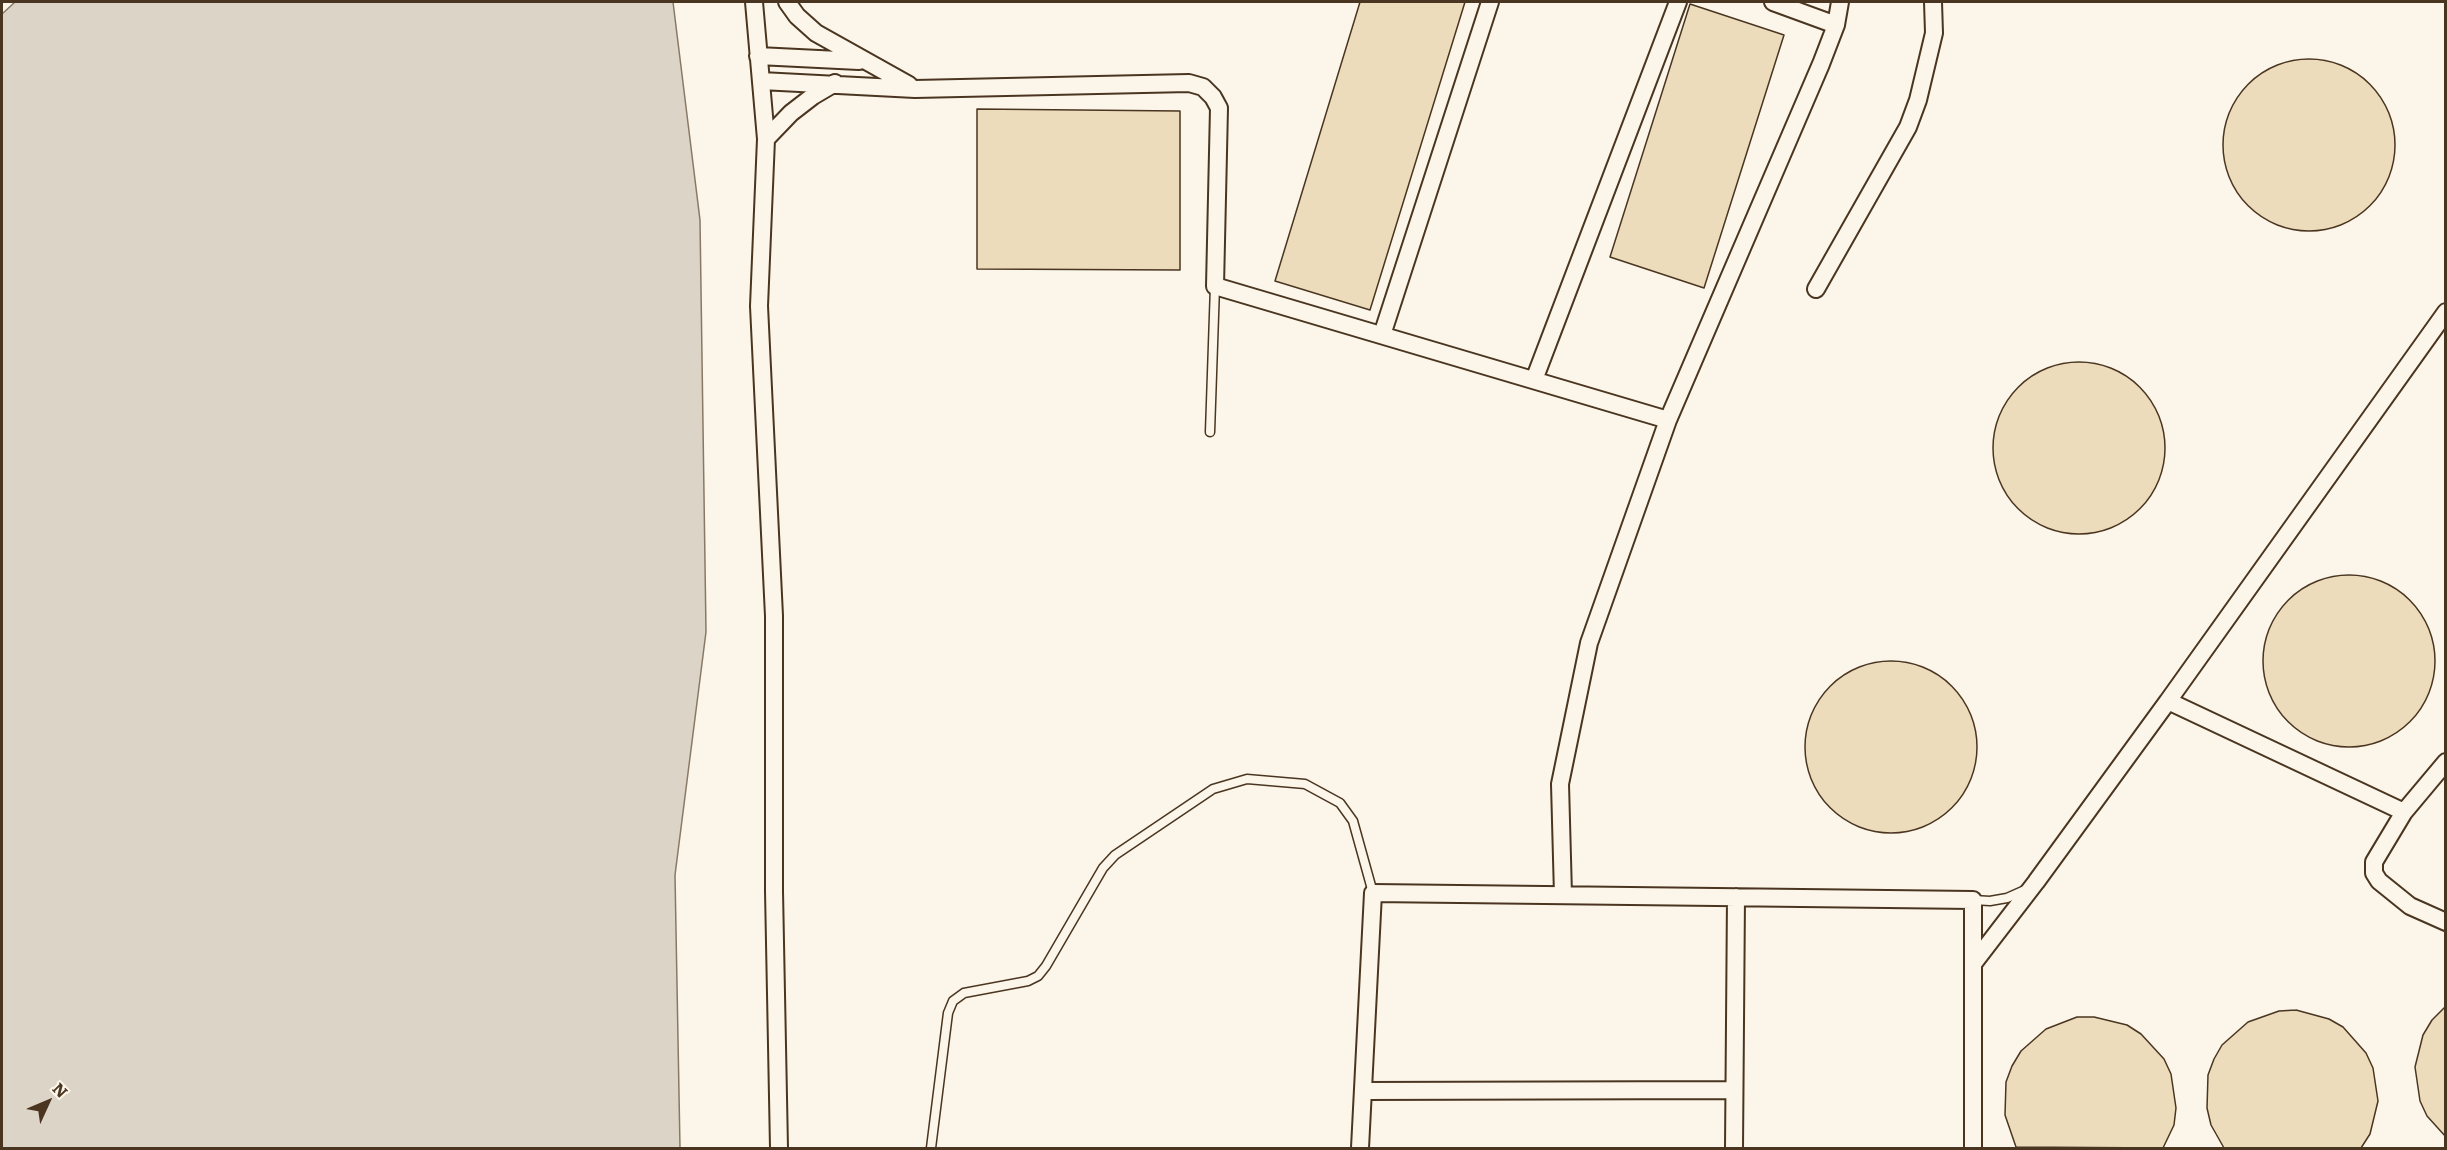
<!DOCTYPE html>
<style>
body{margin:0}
#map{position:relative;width:2447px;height:1150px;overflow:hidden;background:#fbf6e9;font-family:Literata,serif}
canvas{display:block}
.frame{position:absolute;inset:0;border:3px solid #4a3520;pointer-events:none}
.north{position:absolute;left:18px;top:1072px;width:60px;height:60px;-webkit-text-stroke:4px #fbf6e9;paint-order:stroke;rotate:46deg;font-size:16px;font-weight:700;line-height:24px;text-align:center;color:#4a3520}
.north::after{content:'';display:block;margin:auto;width:21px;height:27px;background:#4a3520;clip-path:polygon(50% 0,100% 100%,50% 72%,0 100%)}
</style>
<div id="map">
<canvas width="2447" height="1150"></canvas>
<div class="frame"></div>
<div class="north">N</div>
</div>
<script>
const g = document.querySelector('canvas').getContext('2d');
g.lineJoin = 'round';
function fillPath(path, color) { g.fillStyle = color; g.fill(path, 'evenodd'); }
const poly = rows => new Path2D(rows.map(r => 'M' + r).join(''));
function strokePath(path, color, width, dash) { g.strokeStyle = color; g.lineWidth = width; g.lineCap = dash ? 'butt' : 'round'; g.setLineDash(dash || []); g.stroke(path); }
const water = poly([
 [15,2,673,2,700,220,706,632,675,875,680,1148,2,1148,2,14,15,2]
]);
fillPath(water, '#dcd4c6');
strokePath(water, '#887966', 1.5);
const building = poly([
 [1360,2,1465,2,1370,310,1275,281,1360,2],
 [1690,4,1784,35,1704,288,1610,257,1690,4],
 '2223 145a86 86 0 1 1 172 0a86 86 0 1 1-172 0Z',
 [977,109,1180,111,1180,270,977,269,977,109],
 '1993 448a86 86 0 1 1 172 0a86 86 0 1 1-172 0Z',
 '2263 661a86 86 0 1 1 172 0a86 86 0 1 1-172 0Z',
 '1805 747a86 86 0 1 1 172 0a86 86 0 1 1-172 0Z',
 [2446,1006,2446,1137,2427,1116,2420,1101,2415,1067,2423,1035,2432,1020,2446,1006],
 [2296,1010,2329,1019,2343,1027,2366,1053,2373,1068,2378,1101,2370,1134,2361,1148,2224,1148,2211,1125,2207,1108,2208,1075,2214,1059,2222,1045,2248,1022,2279,1011,2296,1010],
 [2077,1017,2094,1017,2127,1025,2141,1034,2164,1059,2171,1074,2176,1108,2174,1125,2163,1148,2016,1147,2005,1115,2006,1082,2012,1066,2021,1051,2046,1029,2077,1017]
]);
fillPath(building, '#ecdcbc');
strokePath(building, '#4a3520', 1.5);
const lane = poly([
 [1210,432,1215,286],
 [1973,900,1990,901,2007,898,2025,890],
 [931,1148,948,1013,953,1001,964,993,1028,981,1038,976,1046,966,1103,868,1115,855,1213,789,1247,779,1305,784,1340,803,1353,821,1373,893]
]);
const street = poly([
 [754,2,766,139,759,306,774,616,774,891,779,1148],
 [787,2,797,16,816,33,909,85],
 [1773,2,1836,25],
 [758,56,859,61],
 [761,81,915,89,1189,83,1203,87,1213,97,1219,108,1215,286,1668,420],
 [766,139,791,113,813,96,835,83],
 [1816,289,1908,127,1918,100,1934,33,1933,2],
 [1382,335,1490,2],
 [1534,380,1678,2],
 [2168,701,2446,312],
 [2404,812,2446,762],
 [1563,895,1560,784,1589,643,1668,420,1821,64,1836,25,1840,2],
 [1973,964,2036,882,2168,701,2404,812,2374,862,2374,873,2379,881,2410,906,2446,922],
 [1363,1091,1734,1090],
 [1360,1148,1373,893,1973,900,1973,1148],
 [1734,1148,1736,897]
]);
strokePath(lane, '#4a3520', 11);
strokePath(street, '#4a3520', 20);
strokePath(lane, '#fbf6e9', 8);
strokePath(street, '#fbf6e9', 16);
</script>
